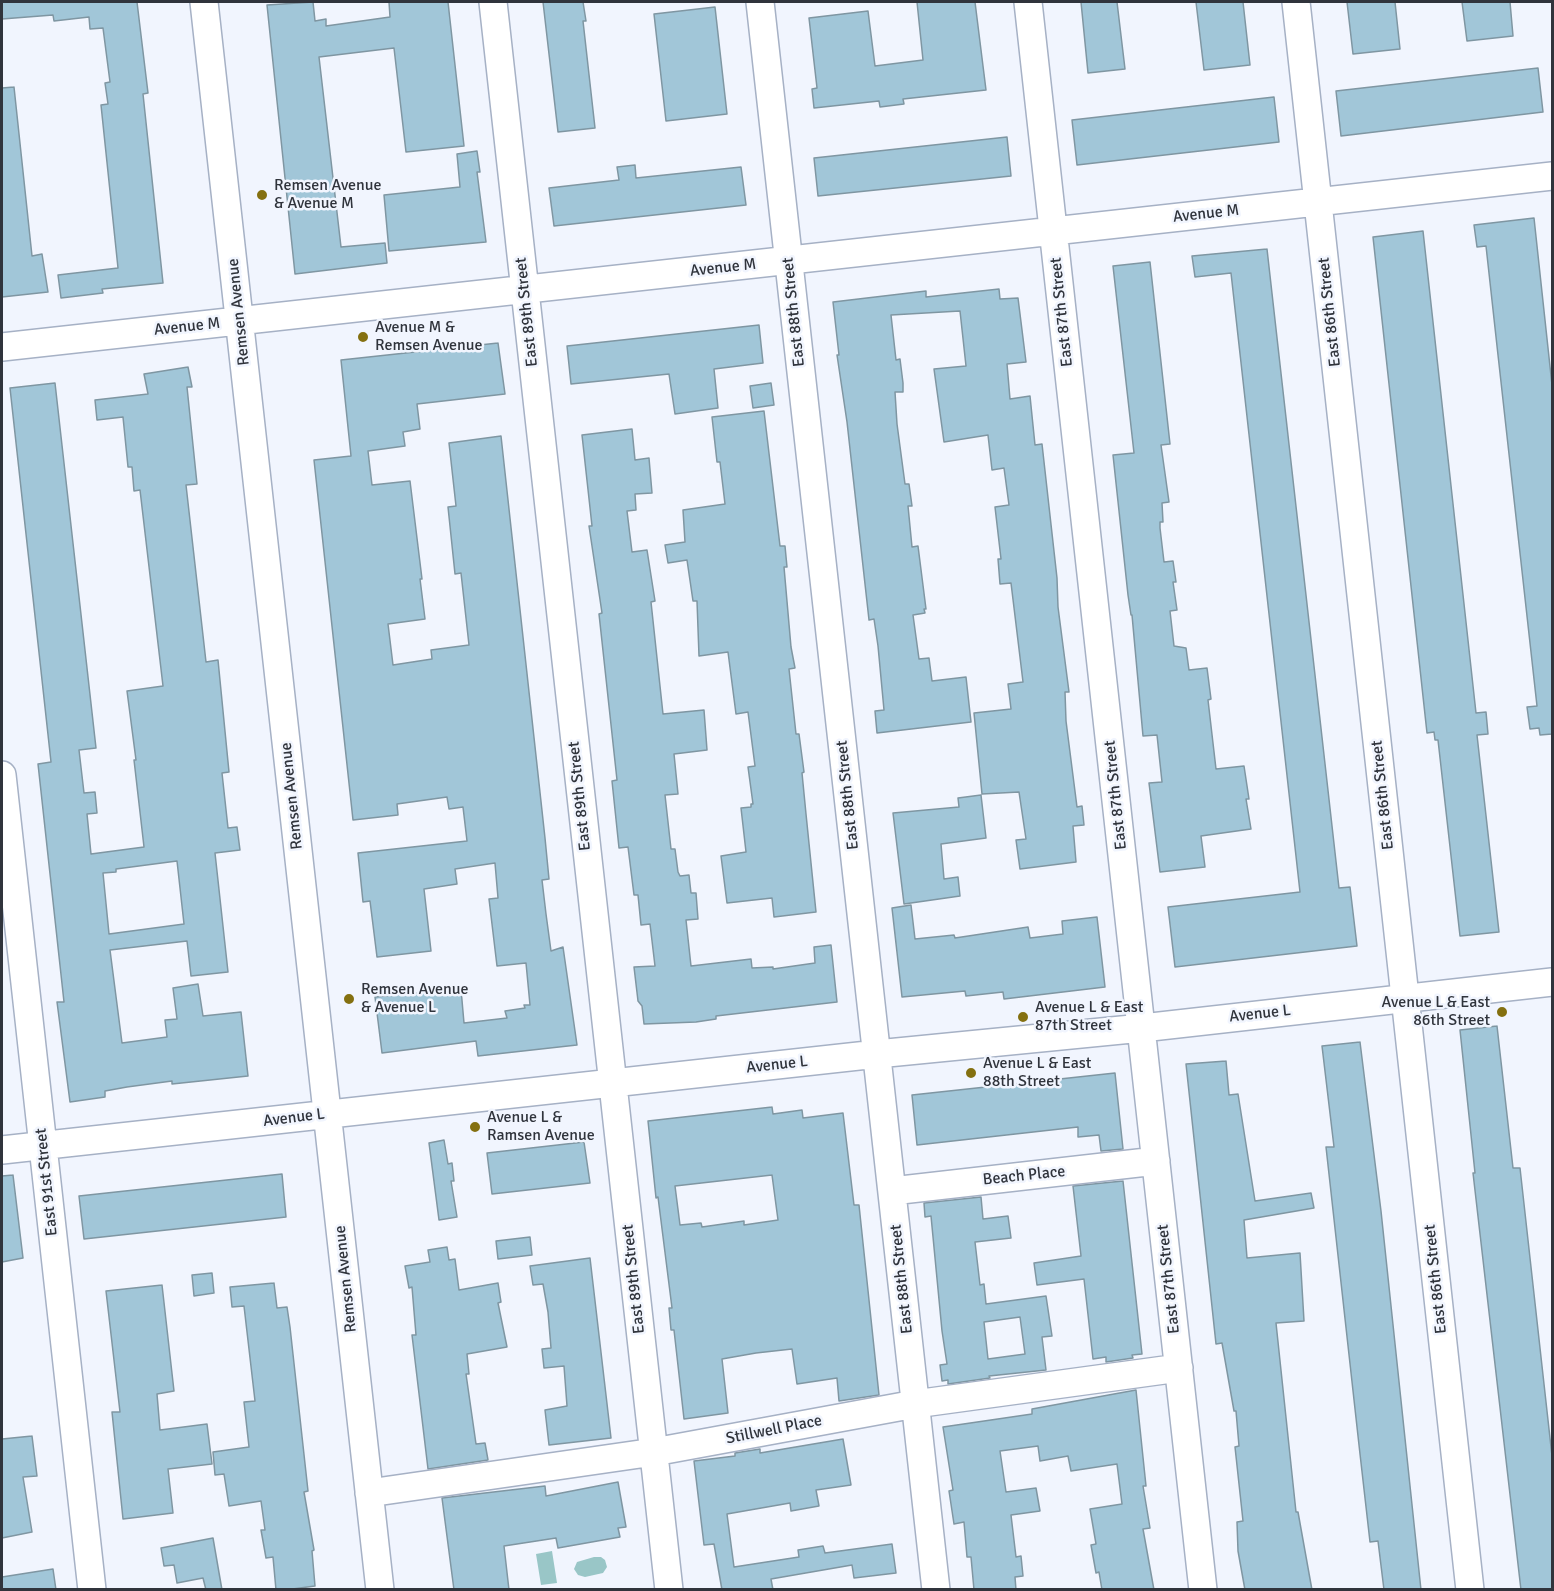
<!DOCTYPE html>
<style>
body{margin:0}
#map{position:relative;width:1554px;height:1591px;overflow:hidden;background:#f1f5fe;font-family:Signika,sans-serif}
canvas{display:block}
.frame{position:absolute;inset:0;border:3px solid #30343c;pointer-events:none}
</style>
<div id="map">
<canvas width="1554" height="1591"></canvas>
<div class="frame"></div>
</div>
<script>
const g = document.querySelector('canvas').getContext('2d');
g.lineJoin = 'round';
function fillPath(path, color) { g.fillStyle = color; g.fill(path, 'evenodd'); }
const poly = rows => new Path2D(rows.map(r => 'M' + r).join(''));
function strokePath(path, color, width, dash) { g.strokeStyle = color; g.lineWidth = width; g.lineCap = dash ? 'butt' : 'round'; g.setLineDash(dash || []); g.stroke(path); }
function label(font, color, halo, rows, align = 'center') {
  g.font = font + ' Signika,sans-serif'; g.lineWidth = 5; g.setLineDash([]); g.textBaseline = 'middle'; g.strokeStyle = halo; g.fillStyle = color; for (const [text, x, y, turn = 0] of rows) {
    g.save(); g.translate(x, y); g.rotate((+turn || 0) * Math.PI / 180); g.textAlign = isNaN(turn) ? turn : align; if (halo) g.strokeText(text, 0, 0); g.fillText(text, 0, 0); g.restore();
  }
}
fillPath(poly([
 [552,1551,557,1583,541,1585,536,1554],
 [594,1557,601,1557,605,1560,607,1567,603,1573,585,1577,578,1575,574,1569,577,1562]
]), '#99c6c7');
const building = poly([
 [2,2,137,2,148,93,143,94,163,283,102,289,103,293,61,298,58,275,118,268,101,105,108,104,105,83,110,82,103,28,90,29,89,17,54,21,53,15,2,19,2,2],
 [313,2,315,21,326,19,326,26,390,17,389,2,448,2,464,146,406,152,394,48,319,57,341,247,385,243,387,263,295,274,267,5,313,2],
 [543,2,583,2,586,21,583,21,595,128,558,132,543,2],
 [917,2,975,2,986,90,903,99,904,104,880,107,879,101,814,108,812,89,817,88,809,18,868,11,875,66,923,60,917,2],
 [1081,2,1117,2,1125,69,1088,73,1081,2],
 [1196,2,1243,2,1250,65,1204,70,1196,2],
 [1347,2,1395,2,1400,49,1353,54,1347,2],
 [1462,2,1510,2,1513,36,1467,41,1462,2],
 [715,7,727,114,666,121,654,14,715,7],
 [1538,68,1543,112,1341,136,1336,91,1538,68],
 [14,87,32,256,42,254,48,292,2,297,2,88,14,87],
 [1274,97,1279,142,1077,165,1072,120,1274,97],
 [1007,137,1011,176,818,196,814,158,1007,137],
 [477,151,480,172,477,172,486,242,389,251,384,195,460,187,457,154,477,151],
 [635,165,636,178,741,167,746,205,554,226,549,188,619,180,617,167,635,165],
 [1534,218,1552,385,1552,734,1540,735,1539,728,1530,729,1527,707,1537,706,1498,355,1486,246,1477,247,1474,225,1534,218],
 [1423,231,1476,713,1486,712,1488,734,1477,735,1499,932,1460,936,1438,740,1435,740,1434,732,1427,733,1373,237,1423,231],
 [1267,249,1339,888,1350,887,1357,946,1175,967,1168,907,1300,892,1231,273,1195,277,1192,256,1267,249],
 [1150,262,1170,444,1161,445,1169,502,1162,503,1163,522,1160,522,1160,528,1164,562,1173,561,1176,582,1173,582,1177,610,1170,611,1174,646,1186,648,1189,670,1207,668,1211,699,1208,700,1216,769,1244,766,1249,799,1246,799,1251,829,1201,836,1205,867,1160,872,1149,783,1162,782,1159,754,1157,735,1143,736,1132,615,1131,615,1128,595,1113,455,1134,453,1113,266,1150,262],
 [999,289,1000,299,1018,298,1026,362,1007,364,1010,399,1030,396,1035,445,1042,444,1057,578,1058,607,1069,692,1065,692,1066,721,1077,807,1082,806,1084,825,1073,826,1076,862,1020,869,1016,840,1026,839,1019,792,982,794,974,713,1011,709,1008,684,1023,682,1011,583,1000,584,998,559,1001,559,995,507,1009,505,1004,468,992,470,988,435,944,442,934,369,966,366,960,311,891,315,896,360,900,359,903,383,903,392,895,392,897,424,905,484,909,484,912,506,908,506,912,547,918,546,926,609,924,609,925,613,913,615,919,659,929,658,932,681,966,677,971,722,877,733,875,711,884,710,878,646,874,619,869,620,847,422,837,355,839,355,833,302,926,291,926,297,999,289],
 [759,325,763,363,714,369,718,408,675,414,669,374,571,384,567,346,759,325],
 [498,343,505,394,417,404,420,429,403,432,405,446,368,451,372,485,410,481,422,579,420,579,425,619,388,624,393,665,432,659,431,650,469,645,461,573,455,574,448,507,456,506,449,443,501,436,545,838,549,879,542,880,546,914,551,951,563,947,577,1045,478,1056,476,1041,382,1053,375,997,461,989,464,1023,507,1018,505,1011,525,1008,524,1005,530,1005,526,963,497,966,489,899,498,898,495,863,455,869,457,884,424,889,431,951,377,957,370,901,363,902,358,853,467,841,463,807,449,809,447,797,397,804,398,815,353,820,314,460,351,456,341,360,498,343],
 [188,367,192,387,187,387,197,484,186,485,206,662,218,660,229,772,222,773,228,828,237,827,240,850,215,853,228,972,191,976,187,941,110,950,122,1043,167,1037,165,1020,177,1019,173,988,198,984,203,1016,241,1012,248,1076,172,1084,172,1081,127,1087,105,1091,105,1097,70,1102,57,1002,64,1002,38,764,51,762,10,388,55,383,96,748,79,750,84,793,95,792,97,813,87,814,91,854,144,847,134,760,136,760,127,691,163,686,140,490,134,491,132,467,128,467,123,417,97,420,95,400,148,394,144,374,188,367],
 [177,861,184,924,109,934,103,873,116,872,116,869,177,861],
 [771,383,774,405,753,408,750,386,771,383],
 [764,411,780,546,785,546,787,567,784,567,791,647,795,668,789,669,796,734,799,734,804,772,802,773,806,814,816,912,774,917,772,898,727,903,721,856,746,852,741,808,751,807,751,804,753,804,748,767,755,766,748,712,736,714,728,652,699,656,697,601,693,601,687,560,668,563,665,545,685,542,683,510,725,504,720,462,717,462,712,417,764,411],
 [632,429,635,460,649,458,652,493,635,494,636,510,627,511,632,552,647,550,655,601,651,602,663,714,704,710,707,750,674,754,678,794,665,795,671,849,675,849,678,872,680,876,689,875,691,893,696,893,698,919,686,920,691,966,751,959,752,968,773,967,773,969,815,963,814,947,831,945,837,1002,716,1016,716,1019,696,1022,644,1024,642,1006,638,1001,634,967,655,966,650,924,641,925,638,895,634,895,628,847,619,848,612,781,617,780,599,614,602,613,589,526,592,526,582,435,632,429],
 [981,795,986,838,941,844,944,879,958,877,960,896,904,904,893,813,959,807,958,798,981,795],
 [911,905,915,939,954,935,955,938,1028,927,1030,938,1063,934,1062,921,1097,917,1105,987,1004,999,1003,992,966,996,965,991,902,997,892,908,911,905],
 [1497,1026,1513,1168,1520,1168,1552,1456,1552,1590,1521,1590,1473,1173,1475,1173,1460,1030,1497,1026],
 [1360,1042,1381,1211,1421,1590,1384,1590,1378,1541,1370,1542,1360,1454,1326,1147,1334,1147,1322,1046,1360,1042],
 [1226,1061,1229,1095,1238,1094,1255,1201,1311,1193,1314,1208,1244,1220,1247,1258,1300,1253,1304,1321,1276,1323,1296,1512,1298,1512,1312,1590,1245,1590,1238,1551,1237,1522,1243,1521,1235,1447,1239,1446,1236,1411,1234,1411,1222,1343,1216,1344,1186,1064,1226,1061],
 [1115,1073,1123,1149,1101,1151,1099,1135,1078,1137,1078,1127,917,1145,912,1095,1115,1073],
 [772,1107,773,1114,802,1110,803,1118,843,1113,854,1205,859,1205,879,1395,839,1401,837,1378,797,1384,792,1349,756,1353,722,1359,728,1413,684,1419,674,1330,671,1330,669,1308,672,1308,658,1197,656,1198,648,1121,772,1107],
 [772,1175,778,1220,744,1225,744,1221,702,1227,701,1223,680,1225,675,1186,772,1175],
 [444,1140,448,1164,452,1163,454,1181,451,1181,457,1217,439,1220,429,1143,444,1140],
 [584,1142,590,1183,492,1194,487,1153,584,1142],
 [282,1174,286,1217,84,1239,79,1196,282,1174],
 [13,1175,23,1258,2,1262,2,1176,13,1175],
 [1123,1181,1142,1354,1132,1355,1133,1358,1106,1362,1106,1357,1093,1359,1084,1279,1037,1285,1034,1263,1081,1256,1073,1186,1123,1181],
 [981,1197,983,1219,1008,1216,1011,1238,975,1242,980,1285,984,1284,986,1304,1046,1296,1052,1336,1042,1337,1046,1370,989,1376,990,1378,948,1384,948,1380,942,1381,940,1365,947,1364,942,1331,931,1216,925,1217,924,1203,981,1197],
 [1020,1317,1025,1354,988,1359,984,1322,1020,1317],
 [530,1237,532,1255,498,1259,496,1241,530,1237],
 [447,1247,449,1260,455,1259,459,1290,498,1283,501,1302,498,1303,507,1347,467,1354,469,1374,466,1374,476,1444,485,1443,488,1460,428,1469,412,1335,416,1335,412,1287,409,1288,405,1266,430,1262,428,1250,447,1247],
 [590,1258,611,1438,549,1445,545,1410,567,1406,564,1366,544,1368,542,1349,551,1348,548,1312,543,1284,533,1285,530,1266,590,1258],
 [212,1273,214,1293,194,1296,192,1275,212,1273],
 [274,1283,277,1308,287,1307,290,1327,308,1491,304,1492,314,1550,312,1551,315,1586,285,1590,276,1590,273,1557,266,1558,261,1530,265,1530,261,1501,229,1506,224,1474,215,1475,213,1452,249,1447,244,1402,255,1401,244,1306,232,1307,230,1287,274,1283],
 [162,1285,174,1391,157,1394,160,1430,207,1424,212,1464,168,1469,173,1513,123,1519,112,1412,120,1412,106,1291,162,1285],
 [1136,1390,1146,1486,1143,1486,1150,1528,1143,1529,1154,1590,1102,1590,1099,1572,1096,1573,1091,1545,1096,1544,1090,1509,1122,1504,1117,1464,1071,1471,1068,1456,1040,1461,1038,1446,1000,1451,1006,1492,1036,1488,1040,1511,1011,1515,1016,1557,1021,1556,1023,1576,1015,1577,1016,1590,974,1590,971,1557,967,1557,964,1522,954,1524,949,1491,953,1490,943,1427,1032,1414,1032,1409,1136,1390],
 [32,1436,37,1476,23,1477,32,1532,2,1538,2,1439,32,1436],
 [843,1439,851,1485,816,1490,819,1506,791,1511,790,1503,727,1514,734,1567,799,1557,798,1550,823,1546,825,1553,892,1544,896,1573,854,1578,852,1565,771,1579,773,1590,722,1590,714,1544,704,1545,694,1461,735,1456,735,1453,760,1449,760,1453,843,1439],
 [618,1482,626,1527,618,1528,620,1537,558,1548,556,1538,504,1546,509,1590,454,1590,442,1498,545,1486,546,1496,618,1482],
 [213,1538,222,1590,206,1590,203,1578,177,1583,174,1565,164,1566,161,1548,213,1538],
 [53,1569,56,1590,2,1590,2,1577,53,1569]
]);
fillPath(building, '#a1c6d8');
strokePath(building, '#7f96a2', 1.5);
const minor = poly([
 [204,2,380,1590],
 [493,2,669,1590],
 [760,2,936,1590],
 [1028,2,1203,1590],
 [1296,2,1470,1590],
 [2,347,1552,176],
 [2,775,92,1590],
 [2,1150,877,1054,1142,1028,1552,982],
 [892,1191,1156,1161],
 [369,1493,654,1452,915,1404,1179,1368]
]);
strokePath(minor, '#a6b1c5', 30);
strokePath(minor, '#fff', 27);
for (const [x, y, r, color] of [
 [262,195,6,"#847010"],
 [363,337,6,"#847010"],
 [349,999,6,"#847010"],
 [1502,1012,6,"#847010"],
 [1023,1017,6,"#847010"],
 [971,1073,6,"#847010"],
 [475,1127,6,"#847010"]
]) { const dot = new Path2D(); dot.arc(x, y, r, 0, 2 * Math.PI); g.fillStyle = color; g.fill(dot); strokePath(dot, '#f1f5fe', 2); }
label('16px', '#30343c', '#f1f5fe', [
 ["Remsen Avenue",274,186],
 ["& Avenue M",274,204],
 ["Avenue M &",375,328],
 ["Remsen Avenue",375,346],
 ["Remsen Avenue",361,990],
 ["& Avenue L",361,1008],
 ["Avenue L & East",1490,1003,"right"],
 ["86th Street",1490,1021,"right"],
 ["Avenue L & East",1035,1008],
 ["87th Street",1035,1026],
 ["Avenue L & East",983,1064],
 ["88th Street",983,1082],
 ["Avenue L &",487,1118],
 ["Ramsen Avenue",487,1136]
], 'left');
label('16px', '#30343c', '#f1f5fe', [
 ["Avenue M",1206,214,-6],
 ["Avenue M",723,268,-6],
 ["Remsen Avenue",239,312,-96],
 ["East 89th Street",527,312,-96],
 ["East 88th Street",794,312,-96],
 ["East 87th Street",1062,312,-96],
 ["East 86th Street",1330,312,-96],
 ["Avenue M",187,327,-6],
 ["East 88th Street",848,795,-96],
 ["East 87th Street",1116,795,-96],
 ["East 86th Street",1383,795,-96],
 ["Remsen Avenue",292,796,-96],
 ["East 89th Street",580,796,-96],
 ["Avenue L",1260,1014,-6],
 ["Avenue L",777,1065,-6],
 ["Avenue L",294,1118,-7],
 ["Beach Place",1024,1176,-6],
 ["East 91st Street",47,1182,-96],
 ["Remsen Avenue",346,1279,-96],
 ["East 89th Street",634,1279,-96],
 ["East 88th Street",902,1279,-96],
 ["East 87th Street",1169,1279,-96],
 ["East 86th Street",1436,1279,-96],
 ["Stillwell Place",774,1430,-11]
]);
</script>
